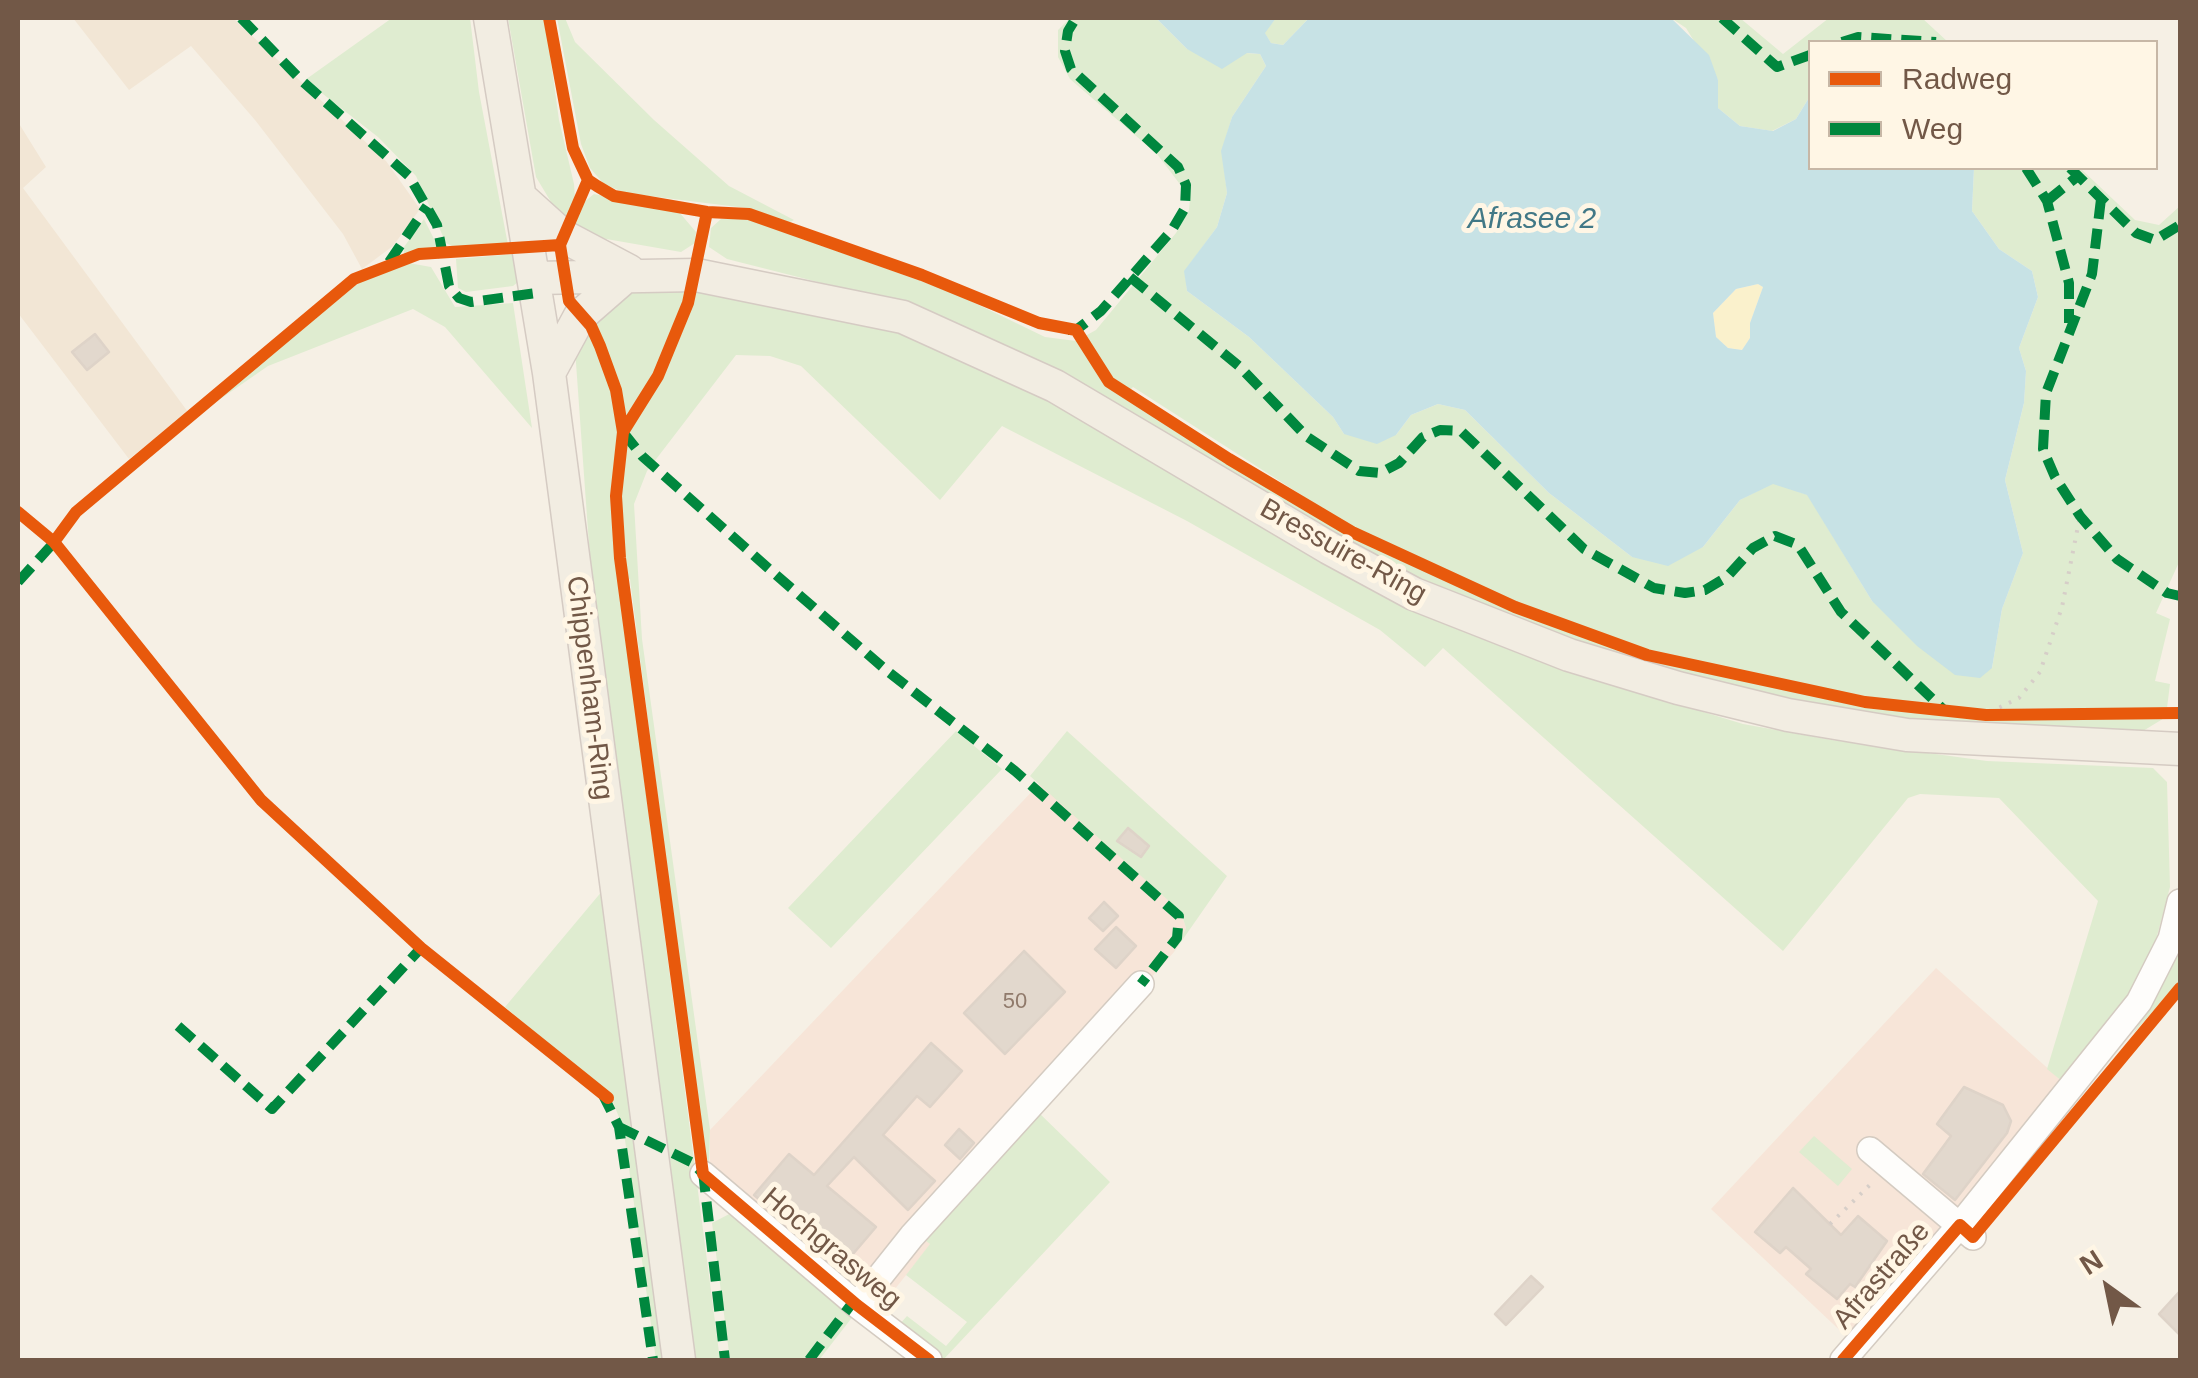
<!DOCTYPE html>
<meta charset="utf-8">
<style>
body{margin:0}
#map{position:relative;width:2198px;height:1378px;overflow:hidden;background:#f6f0e5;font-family:Arial,sans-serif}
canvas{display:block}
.frame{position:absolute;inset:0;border:20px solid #725847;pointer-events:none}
.legend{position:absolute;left:1808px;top:40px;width:350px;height:130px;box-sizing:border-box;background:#fff6e5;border:2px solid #c7b7a6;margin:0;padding:12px 18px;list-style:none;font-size:30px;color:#725847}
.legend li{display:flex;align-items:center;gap:20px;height:50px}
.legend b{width:50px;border:2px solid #c7b7a6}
.north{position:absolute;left:2058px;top:1238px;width:100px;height:100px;-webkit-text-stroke:8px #fff6e5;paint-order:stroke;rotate:327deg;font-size:28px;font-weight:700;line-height:40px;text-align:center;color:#725847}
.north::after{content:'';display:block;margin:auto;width:35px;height:45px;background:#725847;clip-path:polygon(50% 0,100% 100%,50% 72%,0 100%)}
</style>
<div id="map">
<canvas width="2198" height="1378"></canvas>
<div class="frame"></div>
<ul class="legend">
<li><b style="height:12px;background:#e8590c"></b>Radweg</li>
<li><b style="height:12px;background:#00873e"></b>Weg</li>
</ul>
<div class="north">N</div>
</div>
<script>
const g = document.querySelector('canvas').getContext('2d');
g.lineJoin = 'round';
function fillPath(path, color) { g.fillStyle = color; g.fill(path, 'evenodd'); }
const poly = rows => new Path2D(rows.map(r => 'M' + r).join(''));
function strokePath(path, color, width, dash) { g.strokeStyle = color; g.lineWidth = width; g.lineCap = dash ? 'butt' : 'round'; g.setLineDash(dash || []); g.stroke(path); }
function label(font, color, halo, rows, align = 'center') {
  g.font = font + ' Arial,sans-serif'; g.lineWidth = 10; g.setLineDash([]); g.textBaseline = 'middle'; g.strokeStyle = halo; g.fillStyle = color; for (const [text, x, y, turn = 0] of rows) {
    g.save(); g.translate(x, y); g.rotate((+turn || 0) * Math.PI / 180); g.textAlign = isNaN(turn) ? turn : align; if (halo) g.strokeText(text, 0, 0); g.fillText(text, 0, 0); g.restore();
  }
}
fillPath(poly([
 [73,18,233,18,386,161,420,209,393,246,362,269,343,234,255,120,191,46,129,90],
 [18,122,46,167,23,188,188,412,129,459,18,313]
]), '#f2e6d5');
fillPath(poly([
 [1040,783,1181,912,1186,928,1174,952,919,1236,931,1244,866,1325,710,1172,710,1130],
 [1936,968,2063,1082,1849,1339,1711,1209]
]), '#f7e5d8');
fillPath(poly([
 [392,18,470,18,479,92,508,245,456,248,446,243,416,176,378,137,305,80],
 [508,18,545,18,559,120,574,184,575,199,563,222,536,177],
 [557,18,565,18,575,42,654,120,729,186,794,220,788,223,746,208,625,193,604,184,590,168,581,144],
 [1070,18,1156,18,1187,49,1260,54,1266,66,1232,117,1222,151,1227,193,1217,227,1185,271,1187,291,1249,337,1333,417,1344,434,1396,435,1411,415,1438,404,1465,410,1549,493,1632,557,1703,547,1740,500,1773,483,1808,495,1872,601,1992,668,2002,609,2023,553,2005,480,2024,403,2026,371,2019,348,2038,297,2032,271,1999,249,1972,211,1974,168,2080,168,2135,220,2159,225,2180,206,2180,560,2156,613,2170,619,2155,681,2170,684,2167,708,1947,709,1790,684,1648,650,1516,603,1353,528,1133,387,1126,394,1359,537,1534,616,1664,660,1792,691,1876,705,2026,716,2166,717,2143,731,1914,724,1805,708,1608,656,1401,573,885,299,727,259,709,247,711,228,721,219,748,219,954,293,1045,337,1076,341,1096,330,1176,233,1189,210,1191,187,1188,180,1179,183,1157,154,1070,79,1058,57,1058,30],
 [1276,18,1309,18,1283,45,1271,43,1264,32],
 [1671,18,1740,18,1783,54,1829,18,1922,18,1948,42,1810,42,1810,96,1796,119,1772,131,1740,126,1718,108,1718,80,1686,28],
 [594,194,679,212,696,232,695,243,681,252,589,236,574,228,583,203],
 [424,219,440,251,404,255,404,247],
 [515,254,518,282,513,286,466,292,458,288,456,259],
 [403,262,431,267,455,307,513,303,532,428,445,327,413,309,268,366,203,411,357,284],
 [721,287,834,307,1039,389,1566,670,1743,724,1832,740,1987,761,2153,768,2167,782,2170,887,2156,940,2129,997,2063,1082,2047,1069,2098,901,1999,798,1920,794,1908,798,1783,951,1443,648,1425,667,1380,630,1187,521,1002,426,940,500,801,366,770,356,736,355,647,471,634,504,642,639,710,1130,709,1162,703,1153,630,579,618,578,720,1360,693,1360,591,573,575,349,581,335,622,293],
 [956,731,1002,769,831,948,788,908],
 [1067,731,1227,876,1174,952,1186,928,1181,912,1030,776],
 [603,890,639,1132,623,1127,610,1095,505,1007],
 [2180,941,2180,980,2133,1034,2159,989],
 [1036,1110,1110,1182,943,1360,898,1326,907,1316,946,1346,967,1322,906,1275,930,1244,918,1235],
 [624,1133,638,1138,668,1360,656,1360],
 [1814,1136,1852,1169,1838,1186,1799,1152],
 [737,1210,854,1315,819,1360,730,1360,712,1223]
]), '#dfecd0');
fillPath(poly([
 [1758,284,1763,287,1750,323,1750,338,1742,350,1728,348,1716,337,1713,313,1736,289]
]), '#faf1cc');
fillPath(poly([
 [1156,18,1276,18,1265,33,1271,43,1283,45,1309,18,1671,18,1709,55,1718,80,1718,108,1740,126,1773,131,1796,119,1810,96,1810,168,1974,168,1972,211,1999,249,2032,271,2038,297,2019,348,2026,371,2024,403,2005,480,2023,553,2002,609,1992,668,1980,678,1955,675,1917,646,1872,601,1807,495,1773,484,1740,500,1703,547,1668,566,1632,557,1549,493,1465,410,1438,404,1411,415,1396,435,1377,444,1344,434,1333,417,1249,337,1187,291,1184,271,1217,227,1227,193,1221,151,1232,117,1266,66,1260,54,1247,53,1222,69,1187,49],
 [1758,284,1763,287,1750,323,1750,338,1742,350,1728,348,1716,337,1713,313,1736,289]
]), '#c7e2e5');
const building = poly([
 [95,334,109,352,87,370,72,352,95,334],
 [1128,828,1149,846,1141,857,1117,841,1128,828],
 [1104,902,1118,916,1103,931,1089,918,1104,902],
 [1116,927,1136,946,1116,968,1095,949,1116,927],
 [1024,951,1065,992,1005,1054,964,1013,1024,951],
 [931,1043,962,1071,930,1107,917,1096,883,1135,935,1181,908,1210,854,1157,827,1186,876,1227,841,1268,754,1195,789,1154,814,1175,931,1043],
 [1964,1087,2003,1105,2011,1121,2007,1133,1955,1200,1923,1174,1951,1136,1937,1124,1964,1087],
 [959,1129,974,1143,960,1159,945,1145,959,1129],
 [1793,1188,1841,1235,1858,1216,1887,1241,1855,1287,1850,1284,1837,1299,1806,1274,1811,1269,1786,1247,1780,1253,1755,1232,1793,1188],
 [1531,1276,1543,1287,1506,1325,1495,1314,1531,1276],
 [2180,1291,2180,1335,2159,1314,2180,1291]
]);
fillPath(building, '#e2d8cd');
strokePath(building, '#ded3c8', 2.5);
const minor = poly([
 [1870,1150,1973,1237],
 [703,1174,857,1305,929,1360],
 [857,1305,912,1236,1141,984],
 [1843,1360,1960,1225,2139,1002,2171,939,2180,902]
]);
const major = poly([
 [490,18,549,373,679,1360],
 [522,199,563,236,629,271],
 [535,278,696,275,903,317,1055,386,1329,548,1414,594,1569,655,1678,688,1788,715,1907,735,2180,749],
 [549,373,580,316,627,275]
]);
strokePath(minor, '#d4cbc1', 28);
strokePath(major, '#d5cbc3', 35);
strokePath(poly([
 [1990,712,2019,698,2040,672,2062,607,2080,516],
 [1830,1224,1875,1180]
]), '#d6cec8', 4, [2.5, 8]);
strokePath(minor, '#fefdfb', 25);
strokePath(major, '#f2ede2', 32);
strokePath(poly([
 [241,18,302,81,409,176,437,225,449,286,459,298,471,302,537,293],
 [1722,18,1777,67,1810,55],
 [1842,42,1858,37,1936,42],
 [2026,168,2047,201,2069,283,2069,323],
 [2070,168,2136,233,2155,240,2180,225],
 [2101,199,2092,274,2046,393,2043,449,2055,477,2080,516,2117,559,2167,593,2180,596],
 [2047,201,2078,176],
 [389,262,427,206],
 [1130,277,1239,366,1306,436,1359,471,1380,473,1399,463,1423,437,1440,430,1461,431,1584,549,1654,588,1685,593,1705,590,1727,577,1753,548,1775,536,1798,545,1841,612,1943,709],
 [1068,330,1076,330,1101,311,1172,230,1185,208,1186,185,1178,167,1071,69,1065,51,1068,31,1076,18],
 [623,432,642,456,768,568,886,670,1015,771,1179,916,1177,938,1141,984],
 [18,582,58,538],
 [178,1026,272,1109,421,948],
 [602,1093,619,1127,653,1360],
 [619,1127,693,1163,703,1174],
 [703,1172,725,1360],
 [809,1360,853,1302]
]), '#00873e', 10, [20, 10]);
strokePath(poly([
 [549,18,573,148,588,180,597,186,614,196,707,212,749,214,922,275,1039,323,1076,330,1109,382,1229,459,1352,532,1515,607,1647,655,1865,702,1986,715,2180,713],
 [588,180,560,245,569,301,591,326,600,346,616,390,623,432,616,496,620,558,703,1174,857,1305,929,1360],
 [623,432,658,376,688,303,707,212],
 [18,512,54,542,261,800,421,948,608,1098],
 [54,542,76,512,354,279,419,254,560,245],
 [1843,1360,1960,1225,1973,1237,2180,988]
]), '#e8590c', 12);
label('22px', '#907a6b', null, [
 ["50",1015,1002]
]);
label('28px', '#725847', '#fff6e5', [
 ["Bressuire-Ring",1343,552,29],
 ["Chippenham-Ring",589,688,83],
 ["Hochgrasweg",831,1249,40],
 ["Afrastraße",1882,1276,-49]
]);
label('italic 30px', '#417886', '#fff6e5', [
 ["Afrasee 2",1532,220]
]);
</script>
